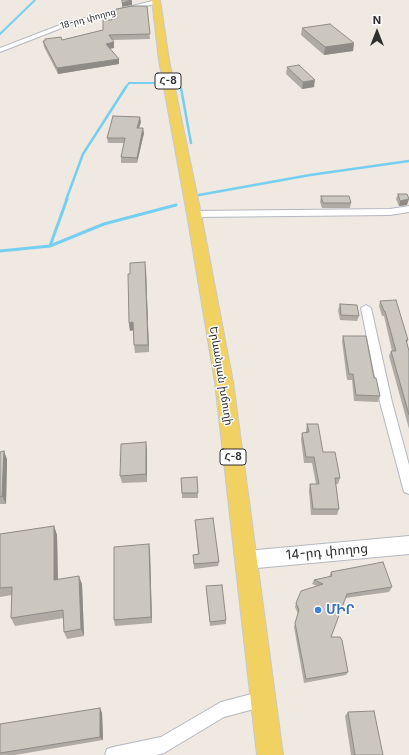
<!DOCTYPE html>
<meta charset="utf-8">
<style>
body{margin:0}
#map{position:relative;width:409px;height:755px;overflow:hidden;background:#efe9e1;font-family:Inter,sans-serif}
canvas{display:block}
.north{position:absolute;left:357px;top:12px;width:40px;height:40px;-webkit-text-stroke:3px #fff;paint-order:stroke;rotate:0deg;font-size:11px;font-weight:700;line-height:16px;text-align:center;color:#2e2e2e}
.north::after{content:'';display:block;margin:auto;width:14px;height:18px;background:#2e2e2e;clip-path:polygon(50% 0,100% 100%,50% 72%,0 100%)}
</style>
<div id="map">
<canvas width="409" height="755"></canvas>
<div class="north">N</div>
</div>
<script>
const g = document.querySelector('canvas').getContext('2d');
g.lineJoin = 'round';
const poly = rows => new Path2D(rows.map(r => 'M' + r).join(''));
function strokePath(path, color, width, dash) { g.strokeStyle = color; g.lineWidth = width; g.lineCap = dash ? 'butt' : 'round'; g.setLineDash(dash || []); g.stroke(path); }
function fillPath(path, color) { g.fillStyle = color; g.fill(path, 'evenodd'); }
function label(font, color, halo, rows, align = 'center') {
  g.font = font + ' Inter,"Noto Sans Armenian",sans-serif'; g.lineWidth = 3; g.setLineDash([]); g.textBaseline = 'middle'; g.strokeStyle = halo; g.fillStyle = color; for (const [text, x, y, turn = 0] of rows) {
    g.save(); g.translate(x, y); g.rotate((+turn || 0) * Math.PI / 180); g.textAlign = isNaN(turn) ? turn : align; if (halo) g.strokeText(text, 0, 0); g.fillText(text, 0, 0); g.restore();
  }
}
strokePath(poly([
 [0,34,35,0],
 [125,88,129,83,157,83]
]), '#75cff0', 2);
strokePath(poly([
 [181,88,191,143],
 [199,195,310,175,409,161],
 [66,200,83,154,126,87]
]), '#75cff0', 2.5);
strokePath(poly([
 [50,246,67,199],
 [0,251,50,246,104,224,176,205]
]), '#75cff0', 3);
const street = poly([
 [156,0,158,1,158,3,69,25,0,52,0,48,65,23,156,0],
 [409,206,409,212,390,215,194,217,190,214,194,211,390,209,409,206],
 [366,305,371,308,392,402,409,465,409,494,404,492,403,488,380,402,361,308,366,305],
 [263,691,269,693,271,699,269,705,224,717,164,753,156,755,105,755,107,749,113,747,161,737,221,702,263,691]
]);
const secondary = poly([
 [409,536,409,554,246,569,239,566,237,560,239,554,246,551,409,536]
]);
const primary = poly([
 [152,0,160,0,169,60,201,214,233,382,283,755,257,755,215,382,187,214,159,60,152,0]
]);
strokePath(street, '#b4b7c1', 2);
strokePath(secondary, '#b4b7c1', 2);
strokePath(primary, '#c9c9c9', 2);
fillPath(street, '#fff');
fillPath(secondary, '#fff');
fillPath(primary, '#f2d163');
fillPath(poly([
 [147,6,150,39,112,40,114,42,114,48,110,49,119,59,119,64,58,74,44,47,43,41,62,40,103,30,112,20],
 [302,28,354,43,353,51,324,55,301,35],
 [287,67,314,87,302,89,286,74],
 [141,122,139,128,144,133,137,163,121,163,121,157,124,143,108,143,107,138],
 [398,194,407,205,399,206,396,199],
 [321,196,351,203,350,208,322,208,320,202],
 [146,270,149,352,135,353,134,345,133,330,130,331,129,323],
 [380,301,408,340,407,343,409,351,409,429,389,356,391,351,392,351,384,316,382,316,379,306],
 [340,304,359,316,357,321,340,320,338,310],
 [343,336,374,378,380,396,378,402,354,401,352,380,347,380,342,341],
 [307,424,323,452,340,478,338,484,336,484,339,509,337,515,311,515,309,490,310,484,316,484,312,463,304,463,301,439,302,433,306,433,306,430],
 [147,450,147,482,122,483,120,476],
 [0,452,7,459,6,504,0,504],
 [197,477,198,498,182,498,181,478],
 [195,520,219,562,218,566,194,569,193,555,198,554],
 [54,526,57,535,58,580,82,584,84,636,67,639,64,632,64,618,15,626,11,618,12,595,0,597,0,534],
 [149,544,150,551,152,623,115,626,114,620],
 [331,572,392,587,389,592,345,598,331,637,348,672,346,675,304,683,294,627,298,614,295,607,296,603,317,586,312,584,314,580,329,577],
 [206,586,226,620,226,624,210,626],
 [348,712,383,755,351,755,345,716],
 [102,713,103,740,15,755,0,755,0,724]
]), '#afaba4');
fillPath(poly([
 [132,0,132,5,122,7,122,3],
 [114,42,114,48,106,49,106,44],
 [354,43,353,51,324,55,325,47],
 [119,59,119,64,58,74,57,68],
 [315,80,314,87,302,89,303,82],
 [140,117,141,122,137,133,137,128],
 [143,128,144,133,137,163,137,158],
 [409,199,407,205,399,206,400,201],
 [145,262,146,270,149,352,148,345],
 [133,322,134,330,130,331,129,323],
 [146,442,147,450,147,482,146,474],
 [4,451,7,459,6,504,2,496],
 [54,526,57,535,58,588,54,580],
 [149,544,150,551,152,623,151,617],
 [79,576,82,584,84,636,81,629],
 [100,708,102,713,103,740,100,737]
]), '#8e8b86');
const building = poly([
 [122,0,131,0,122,3,122,0],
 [132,6,147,6,150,34,109,35,114,42,106,44,119,59,57,68,43,41,45,41,45,39,61,37,62,40,103,30,103,20,112,20,112,10,132,6],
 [330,24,354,43,325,47,302,28,330,24],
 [299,65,315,80,303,82,287,67,299,65],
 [113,116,140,117,137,128,143,128,137,158,121,157,125,138,107,138,113,116],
 [398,194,407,194,409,199,400,201,398,194],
 [321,196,349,196,351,203,323,203,321,196],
 [145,262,148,345,134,345,133,322,129,323,128,274,130,274,130,263,145,262],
 [396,300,408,340,406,340,409,351,409,415,391,351,396,351,385,311,384,311,380,301,396,300],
 [340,304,357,305,359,316,341,315,340,304],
 [343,336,366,336,374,378,376,378,380,396,356,395,353,374,349,374,343,336],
 [307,424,318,424,323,452,335,452,340,478,335,478,339,509,313,509,310,484,319,484,314,457,306,457,302,433,309,432,307,424],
 [146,442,146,474,120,476,121,444,146,442],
 [4,451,2,496,0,497,0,452,4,451],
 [197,477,198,493,182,493,181,478,197,477],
 [213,518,219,562,194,564,193,555,199,554,195,520,213,518],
 [54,526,54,580,79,576,81,629,64,632,63,610,11,618,12,587,0,588,0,534,54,526],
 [149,544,151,617,114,620,114,547,149,544],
 [383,562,392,587,347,594,331,637,340,637,342,640,348,672,306,679,295,623,299,610,296,603,301,591,323,584,314,580,332,576,331,572,383,562],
 [222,585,226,620,210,622,206,586,222,585],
 [100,708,100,737,0,753,0,724,100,708],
 [374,711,383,755,355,755,348,712,374,711]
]);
fillPath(building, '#cbc7bf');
strokePath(building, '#8e8b86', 1);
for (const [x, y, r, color] of [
 [318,610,4,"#3f7fe0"]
]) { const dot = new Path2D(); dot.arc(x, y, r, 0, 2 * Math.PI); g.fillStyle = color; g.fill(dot); strokePath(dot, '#fff', 1.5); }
label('9px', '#2e2e2e', '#fff', [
 ["18-րդ փողոց",88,19,-15]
]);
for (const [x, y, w] of [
 [168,81,26],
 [233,457,26]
]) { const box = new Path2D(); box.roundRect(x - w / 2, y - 8, w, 16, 3); g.fillStyle = '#fff'; g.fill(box); strokePath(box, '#2e2e2e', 1); }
label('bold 10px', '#2e2e2e', null, [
 ["Հ-8",168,81],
 ["Հ-8",233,457]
]);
label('11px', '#2e2e2e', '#fff', [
 ["Երևանյան խճուղի",221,376,81]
]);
label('13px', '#2e2e2e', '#fff', [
 ["14-րդ փողոց",327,552,-5]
]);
label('bold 13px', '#366cbe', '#fff', [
 ["ՄԻՐ",326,610]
], 'left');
</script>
